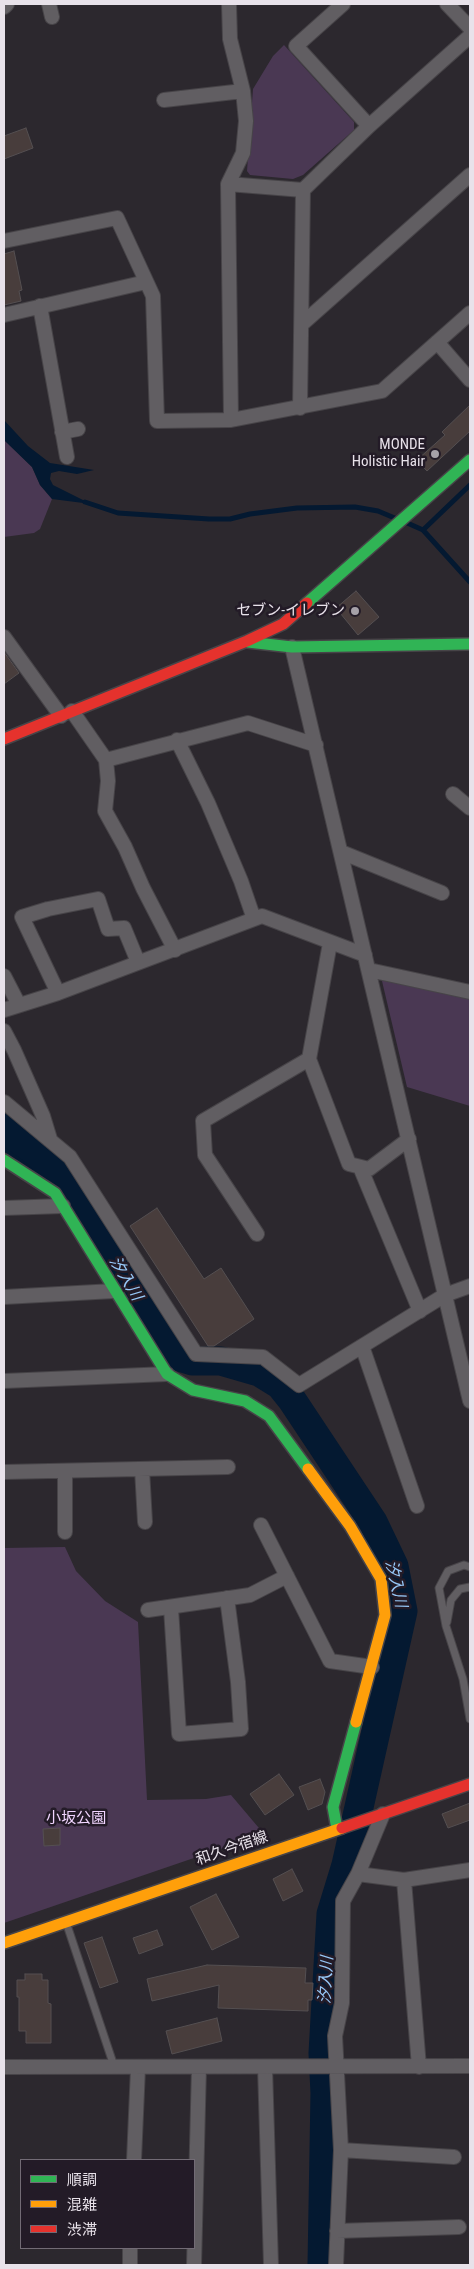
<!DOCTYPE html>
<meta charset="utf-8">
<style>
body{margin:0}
#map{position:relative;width:474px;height:2269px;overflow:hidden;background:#2c282e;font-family:"Roboto Condensed","Noto Sans JP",sans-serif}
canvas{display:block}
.frame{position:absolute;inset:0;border:5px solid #e8e2ea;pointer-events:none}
.legend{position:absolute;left:20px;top:2159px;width:175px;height:90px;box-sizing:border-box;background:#231b27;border:1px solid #726b75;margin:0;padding:6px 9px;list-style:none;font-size:15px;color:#e8e2ea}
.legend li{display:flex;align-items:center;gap:10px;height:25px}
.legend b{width:25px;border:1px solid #726b75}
</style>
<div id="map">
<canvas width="474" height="2269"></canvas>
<div class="frame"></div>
<ul class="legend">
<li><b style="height:6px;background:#30b455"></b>順調</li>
<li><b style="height:6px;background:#ff9f0a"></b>混雑</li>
<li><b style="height:6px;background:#e5322d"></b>渋滞</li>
</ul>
</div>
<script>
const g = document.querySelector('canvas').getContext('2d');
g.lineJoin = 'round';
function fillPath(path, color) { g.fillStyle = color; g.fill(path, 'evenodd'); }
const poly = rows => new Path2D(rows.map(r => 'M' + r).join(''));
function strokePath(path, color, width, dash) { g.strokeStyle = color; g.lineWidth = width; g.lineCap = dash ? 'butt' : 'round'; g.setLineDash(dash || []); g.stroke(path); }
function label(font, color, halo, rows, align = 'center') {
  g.font = font + ' "Roboto Condensed","Noto Sans JP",sans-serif'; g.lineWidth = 5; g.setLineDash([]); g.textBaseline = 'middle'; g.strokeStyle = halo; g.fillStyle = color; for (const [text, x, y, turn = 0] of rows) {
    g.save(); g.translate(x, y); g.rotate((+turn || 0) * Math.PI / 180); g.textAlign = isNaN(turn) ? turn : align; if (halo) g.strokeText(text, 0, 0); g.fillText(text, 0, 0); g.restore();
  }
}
fillPath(poly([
 [284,45,354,122,354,130,303,175,293,179,250,175,247,171,253,89,273,56],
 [4,440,32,467,40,485,52,499,40,529,34,533,4,537],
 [389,977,470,995,470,1106,407,1087,382,981],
 [65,1547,76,1571,105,1601,138,1622,147,1800,206,1799,231,1795,264,1834,4,1923,4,1548]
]), '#4a3853');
fillPath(poly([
 [4,420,28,446,50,463,94,470,77,474,59,471,51,473,50,479,53,485,91,504,52,499,40,485,32,467,4,440],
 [4,1112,25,1130,64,1171,90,1240,4,1151]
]), '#041931');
strokePath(poly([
 [85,502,118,513,209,519,230,519,250,514,297,508,355,507,378,511,397,519],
 [405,522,423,530,470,582],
 [423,530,470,485]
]), '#041931', 5);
strokePath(poly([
 [4,1129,36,1152,73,1191,165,1345,179,1357,192,1361,221,1361,259,1372,280,1385,292,1400,373,1522,394,1566,403,1611,346,1865,331,1914,323,2053,325,2093,322,2265]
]), '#041931', 29);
const building = poly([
 [26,128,33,148,4,159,4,136,26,128],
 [14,251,22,290,19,291,21,301,4,305,4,254,14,251],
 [470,405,470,431,427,471,417,460,445,435,442,432,470,405],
 [356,591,379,617,358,635,336,608,356,591],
 [4,652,19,673,4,684,4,652],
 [157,1208,204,1279,221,1268,254,1319,214,1346,208,1346,130,1226,157,1208],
 [279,1774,294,1795,265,1815,250,1794,279,1774],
 [320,1779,325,1792,322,1804,308,1810,299,1787,320,1779],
 [470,1803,470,1820,448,1828,442,1814,470,1803],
 [60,1828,60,1845,44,1846,43,1829,60,1828],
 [292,1869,303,1891,283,1901,273,1879,292,1869],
 [216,1894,239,1937,212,1950,190,1907,216,1894],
 [157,1930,163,1945,139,1954,133,1938,157,1930],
 [102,1937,118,1982,100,1988,84,1943,102,1937],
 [207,1965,306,1968,305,1983,313,1983,312,2000,308,2000,308,2011,218,2008,219,1985,152,2001,147,1979,207,1965],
 [25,1974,42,1974,42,1980,48,1980,48,2003,51,2004,51,2043,26,2043,26,2031,19,2031,19,1997,17,1997,17,1980,25,1980,25,1974],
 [217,2018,222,2041,172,2054,166,2031,217,2018]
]);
fillPath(building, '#483d3c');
strokePath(building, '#544f51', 1);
const lane = poly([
 [470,1567,464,1565,448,1571,439,1588,446,1626,463,1679,470,1719],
 [447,1622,451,1600,460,1589,470,1587],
 [66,1922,114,2066]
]);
const street = poly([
 [49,4,52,17],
 [229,4,230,39,243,91,246,121,243,153,228,184,231,420],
 [343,4,296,46,369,126],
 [447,4,470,28],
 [4,7,7,4],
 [164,100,243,91],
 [228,184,303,190,369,126,470,36],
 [4,241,117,218,153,296,157,421,231,420,382,391,470,313],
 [40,306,67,457],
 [4,315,146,282],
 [302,324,470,175],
 [437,342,470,380],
 [300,408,303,190],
 [62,432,78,429],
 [4,637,61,716],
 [292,647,470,1401],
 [72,711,106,760,108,781,105,811,125,847,143,888,175,950],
 [177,740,208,803,241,881,254,919],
 [106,760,248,723,316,745],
 [453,794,470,808],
 [341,852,442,893],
 [369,970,470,992],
 [4,976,19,1005],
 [58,993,22,917,48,909,98,899,108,929,124,928,138,962],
 [4,1010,58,993,262,916,365,955],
 [4,1031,14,1050,43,1116,50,1139],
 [309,1059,330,943],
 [4,1102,70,1157,196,1354,263,1357,299,1385,445,1295,470,1286],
 [360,1167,420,1311],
 [4,1208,63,1206],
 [257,1234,205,1155,203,1121,309,1059,349,1164,369,1169,409,1139],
 [4,1297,114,1291],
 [362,1346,417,1506],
 [4,1381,167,1374],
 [142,1469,145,1522],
 [65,1471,65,1532],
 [4,1472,228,1467],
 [261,1525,330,1661,372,1667],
 [171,1608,179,1734,241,1729,238,1682,227,1598],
 [148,1610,250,1595,287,1576],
 [358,1874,404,1880,470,1870],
 [404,1880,419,2067],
 [4,2067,470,2066],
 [265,2067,271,2265],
 [341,2150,454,2157],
 [134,2160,138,2068],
 [337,2231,459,2227],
 [130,2265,130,2248],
 [194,2265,199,2067],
 [336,2265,341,2150,335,2036,342,2003,343,1901,358,1874,383,1814]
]);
const fast = poly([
 [307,603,470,460],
 [248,642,292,647,470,644],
 [4,1160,55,1193,167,1374,193,1390,245,1401,269,1416,308,1469],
 [337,1829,333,1807,356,1722]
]);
const slow = poly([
 [308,1469,350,1526,381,1579,385,1615,356,1722],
 [4,1943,342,1828]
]);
const jam = poly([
 [4,739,247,641,283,624,307,603],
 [342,1828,470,1784]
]);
strokePath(lane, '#474448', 9);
strokePath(street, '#474448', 16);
strokePath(fast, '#474448', 14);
strokePath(slow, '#474448', 14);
strokePath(jam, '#474448', 14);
strokePath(lane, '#615e62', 7);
strokePath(street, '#615e62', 14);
strokePath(fast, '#30b455', 11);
strokePath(slow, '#ff9f0a', 11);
strokePath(jam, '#e5322d', 11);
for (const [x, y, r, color] of [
 [435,454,5,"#a6a1a8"],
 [355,611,5,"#a6a1a8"]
]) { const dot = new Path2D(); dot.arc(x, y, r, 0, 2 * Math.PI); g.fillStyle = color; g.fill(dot); strokePath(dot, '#231b27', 2); }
label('15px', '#e8e2ea', '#231b27', [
 ["MONDE",425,445],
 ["Holistic Hair",425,462],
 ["セブン-イレブン",345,611]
], 'right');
label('15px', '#f1d5ff', '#231b27', [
 ["小坂公園",76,1819]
]);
label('15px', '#e8e2ea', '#231b27', [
 ["和久今宿線",232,1849,-19]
]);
label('italic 16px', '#97c8f8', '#231b27', [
 ["汐入川",125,1279,59],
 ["汐入川",395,1584,77],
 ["汐入川",327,1980,-87]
]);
</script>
